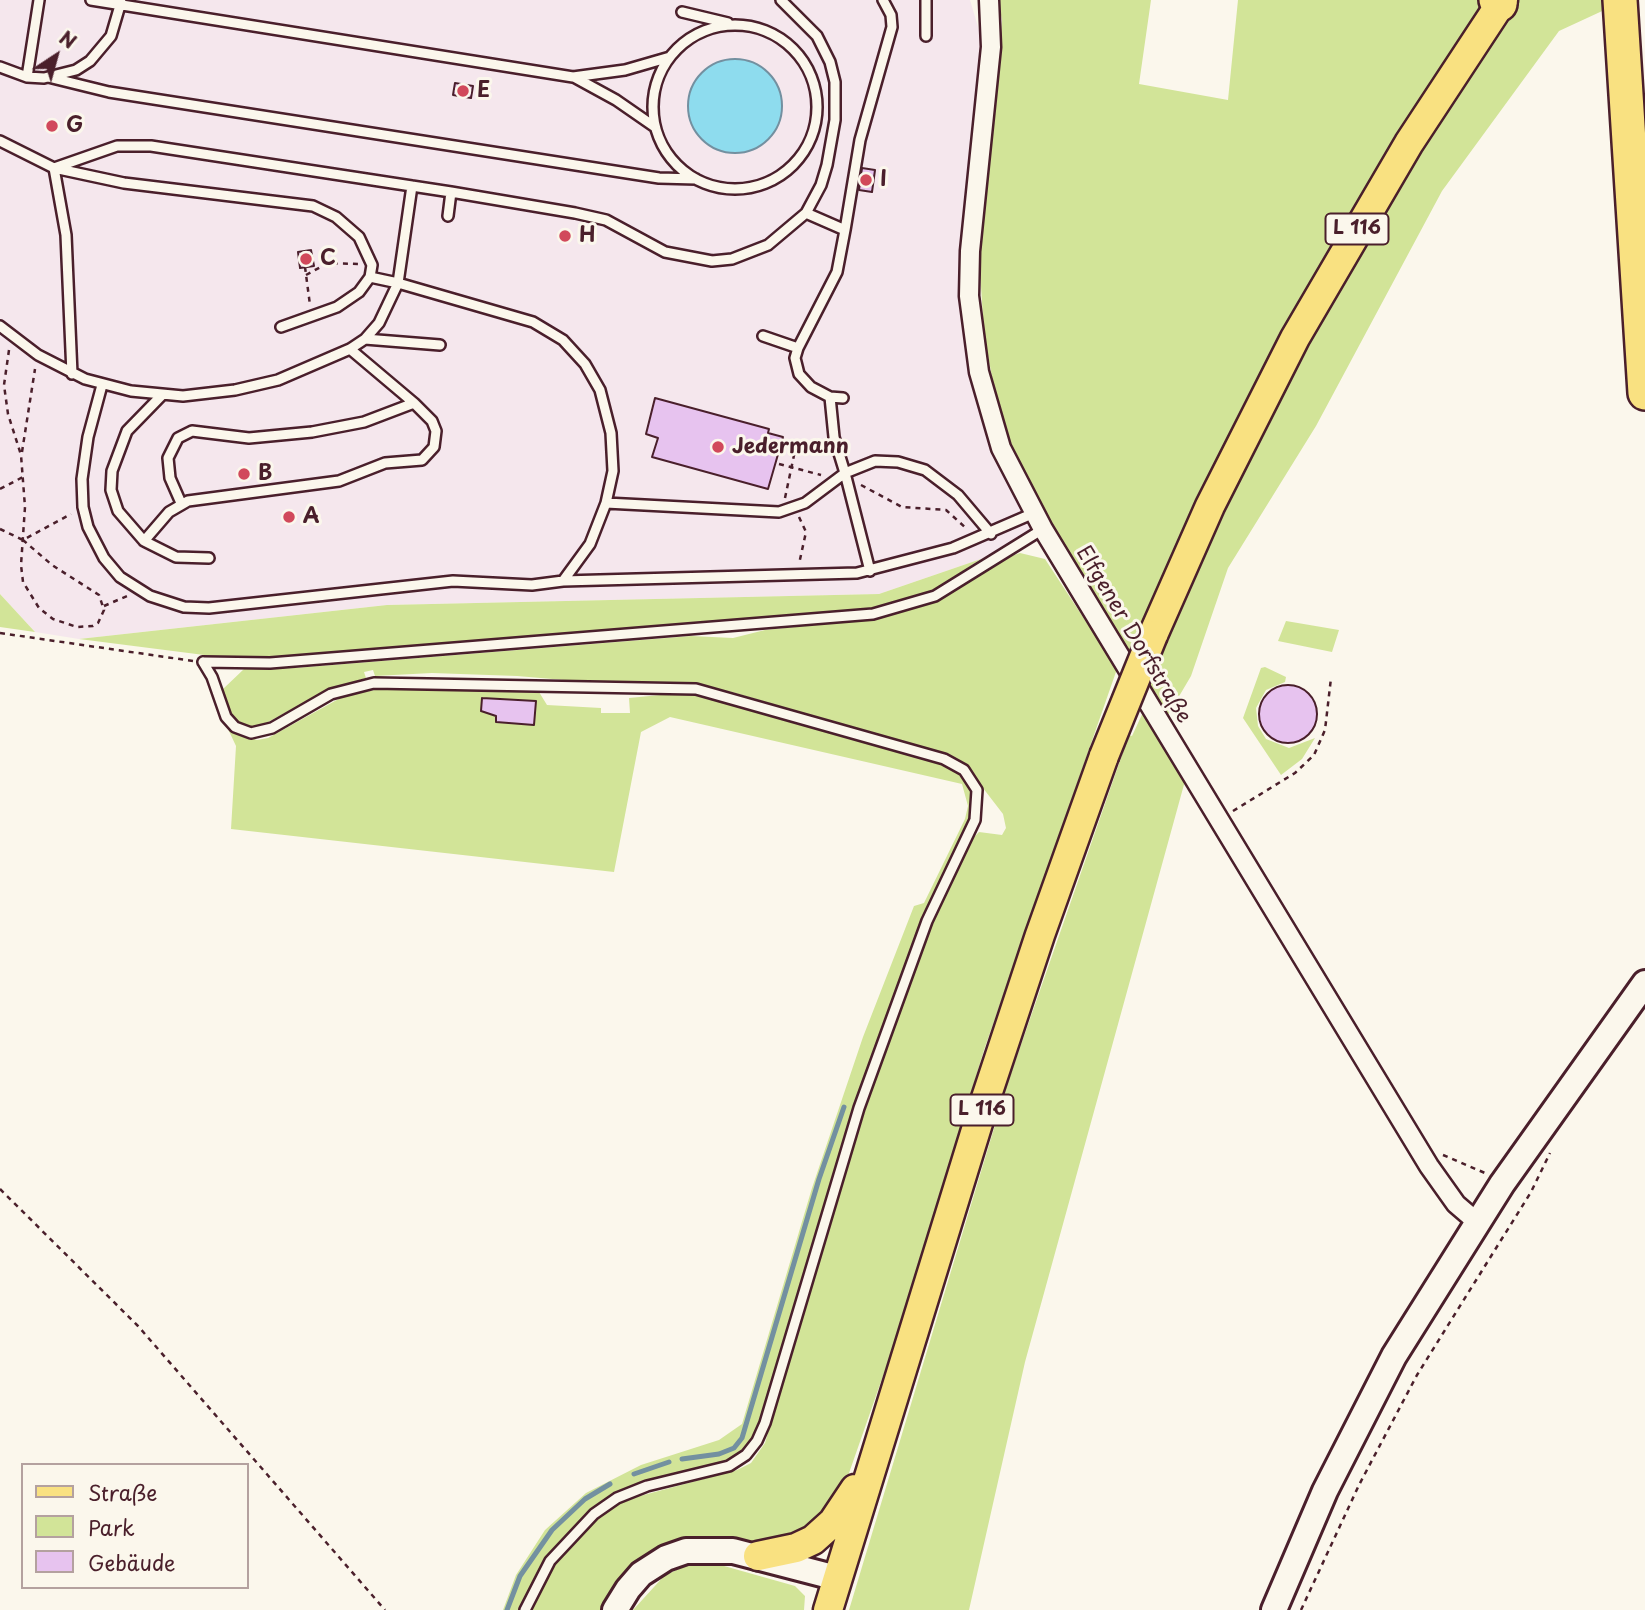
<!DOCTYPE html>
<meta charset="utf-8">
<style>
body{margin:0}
#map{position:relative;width:1645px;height:1610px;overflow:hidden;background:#fbf7ec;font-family:"Playpen Sans",sans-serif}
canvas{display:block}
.legend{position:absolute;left:21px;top:1463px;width:228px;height:126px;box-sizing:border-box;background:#fbf7ec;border:2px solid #b4a19f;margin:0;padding:9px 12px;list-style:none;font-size:21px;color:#4a1f2b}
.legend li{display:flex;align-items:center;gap:14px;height:35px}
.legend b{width:35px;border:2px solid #b4a19f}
.north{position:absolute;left:21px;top:21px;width:70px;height:70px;-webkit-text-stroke:5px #fbf7ec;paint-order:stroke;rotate:36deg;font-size:19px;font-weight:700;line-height:28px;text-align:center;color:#4a1f2b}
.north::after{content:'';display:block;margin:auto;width:24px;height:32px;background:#4a1f2b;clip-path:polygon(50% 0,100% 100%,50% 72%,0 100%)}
</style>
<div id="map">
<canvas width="1645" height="1610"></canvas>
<ul class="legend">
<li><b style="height:9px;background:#f9e181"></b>Straße</li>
<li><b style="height:19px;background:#d2e498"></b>Park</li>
<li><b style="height:19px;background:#e7c3ef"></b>Gebäude</li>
</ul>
<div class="north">N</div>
</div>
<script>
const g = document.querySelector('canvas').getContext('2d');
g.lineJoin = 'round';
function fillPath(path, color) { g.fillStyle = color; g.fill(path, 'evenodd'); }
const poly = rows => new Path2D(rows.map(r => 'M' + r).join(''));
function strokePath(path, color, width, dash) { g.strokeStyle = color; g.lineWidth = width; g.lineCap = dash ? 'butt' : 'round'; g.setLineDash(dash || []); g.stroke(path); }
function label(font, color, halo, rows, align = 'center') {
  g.font = font + ' "Playpen Sans",sans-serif'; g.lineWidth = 6; g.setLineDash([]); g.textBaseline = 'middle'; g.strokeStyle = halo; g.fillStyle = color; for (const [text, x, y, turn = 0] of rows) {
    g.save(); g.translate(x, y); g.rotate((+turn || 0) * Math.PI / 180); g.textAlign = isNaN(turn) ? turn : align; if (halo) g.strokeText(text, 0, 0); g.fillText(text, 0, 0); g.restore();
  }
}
fillPath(poly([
 [0,0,970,0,981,37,961,251,963,313,973,388,999,465,1033,530,981,559,879,594,387,605,79,639,35,632,0,594]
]), '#f5e7ed');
fillPath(poly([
 [998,0,1151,0,1139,84,1228,100,1238,0,1626,0,1559,31,1442,191,1316,426,1228,568,1191,676,1168,715,1188,770,1025,1362,969,1610,849,1610,1008,1082,1129,735,1132,736,1145,708,1022,472,1007,439,995,393,984,334,979,255,996,106,1002,20],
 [1020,553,1045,559,1117,669,984,1050,899,1330,841,1496,819,1529,760,1545,707,1541,605,1610,529,1610,558,1556,589,1524,619,1504,640,1496,737,1470,751,1463,765,1443,836,1196,918,956,967,844,979,832,1002,835,1006,828,1003,814,966,766,944,755,732,692,683,683,636,686,517,676,432,673,375,676,373,670,364,672,366,678,327,690,257,728,249,729,239,724,227,710,223,689,244,669,295,668,691,636,733,638,765,630,876,619,933,601,1003,559],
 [981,559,937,588,908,601,876,610,266,657,212,656,79,639,387,605,879,594],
 [0,594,35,632,0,627],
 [1286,621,1339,630,1332,652,1278,641],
 [1265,667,1286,677,1285,682,1266,690,1256,708,1258,726,1266,739,1289,748,1315,738,1302,759,1281,775,1243,718,1261,668],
 [385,688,539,692,547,705,601,708,601,713,630,713,629,698,691,692,939,761,966,778,973,793,970,822,929,903,867,1075,761,1425,751,1444,732,1460,715,1466,640,1484,603,1503,569,1532,550,1556,531,1587,522,1610,503,1610,516,1575,545,1530,586,1493,641,1465,719,1440,742,1424,812,1188,863,1037,914,906,924,903,965,819,968,806,962,784,670,717,641,732,614,872,231,829,236,746,228,729,257,740,268,738,344,696],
 [689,1564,717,1564,795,1586,805,1596,804,1610,633,1610,664,1576]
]), '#d2e498');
const water = poly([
 '688 106a47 47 0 1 1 94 0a47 47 0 1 1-94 0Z'
]);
fillPath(water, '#8edcee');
strokePath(water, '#7390a0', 2);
strokePath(poly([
 [682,1459,719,1454,734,1448,742,1438,819,1179,844,1107],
 [634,1474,669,1462],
 [507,1610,520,1576,552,1530,585,1499,610,1484]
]), '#7390a0', 5);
const building = poly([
 [455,83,473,86,471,98,453,95,455,83],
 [862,168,875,170,872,192,859,190,862,168],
 [311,250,314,266,300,268,298,252,311,250],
 [655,398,769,429,768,433,783,437,768,489,652,457,658,438,646,434,655,398],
 '1259 714a29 29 0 1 1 58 0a29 29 0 1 1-58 0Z',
 [482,698,536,701,534,725,496,722,496,716,481,711,482,698]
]);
fillPath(building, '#e7c3ef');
strokePath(building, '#4a1f2b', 2);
const lane = poly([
 [91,0,573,77,625,70,670,57],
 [781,0,817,36,830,62,835,82,835,120,827,165,821,185,806,213],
 [682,12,728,23],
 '653 107a82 82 0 1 1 164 0a82 82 0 1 1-164 0Z',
 [926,36,926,0],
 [0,67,27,77,44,78,76,70,90,61,111,36,121,2],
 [27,77,39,0],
 [48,77,109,92,659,178,696,179],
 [574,77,616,100,655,127],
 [0,141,54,168,117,146,151,146,451,192],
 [448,216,451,192,575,213,606,220,665,252,712,261,732,259,768,245,806,213,845,230,837,272,798,348],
 [845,230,860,140,892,27,891,15,883,0],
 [0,326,38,355,85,379,131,391,183,396,235,390,278,380,350,349,365,339,379,323,398,283,533,322,563,340,585,364,600,390,611,433,613,471,606,503,590,544,563,581],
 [281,327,337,307,359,292,370,277],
 [763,336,798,348,795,358,799,374,811,387,830,397,834,437,845,473,875,461,898,462,925,470,958,495,991,534],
 [365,339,440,345],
 [350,349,414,403],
 [72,374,66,235,54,168,124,183,313,206,336,217,359,237,372,265,370,277,398,283,412,186],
 [102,385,88,437,82,479,83,507,88,527,104,558,120,577,150,596,184,607,209,608,453,581,532,585,563,581,857,573,953,548,1034,513],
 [162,395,127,431,112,471,111,490,118,511,144,541,169,512,188,501,339,481,385,463,422,460,434,447,436,431,432,421,414,403,364,422,312,432,249,438,192,431,178,438,168,458,170,478,181,503],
 [830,397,843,398],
 [606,503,779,512,805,503,845,473,870,571],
 [144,541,176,557,209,558],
 [203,662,212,677,226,717,235,727,251,733,272,728,331,694,374,683,696,689,944,759,964,770,977,790,975,820,927,921,859,1108,765,1423,757,1441,746,1455,729,1466,647,1486,617,1498,594,1514,550,1561,525,1610],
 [203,662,270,663,873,614,935,596,1043,529]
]);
const street = poly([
 [989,0,991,47,970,251,969,296,979,372,1001,448,1043,529,1429,1166,1456,1204,1477,1222]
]);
const secondary = poly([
 [615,1610,628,1589,641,1574,666,1558,686,1551,733,1551,837,1578],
 [1274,1610,1325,1491,1394,1356,1502,1184,1645,983]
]);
const primary = poly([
 [1153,635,1210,506,1295,338,1409,143,1503,0],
 [758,1556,796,1548,813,1540,833,1522,855,1489],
 [828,1610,983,1107,1040,935,1104,756]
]);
const highway = poly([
 [1496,0,1500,4],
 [1620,0,1645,393]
]);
strokePath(lane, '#4a1f2b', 14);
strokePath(street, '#4a1f2b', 23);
strokePath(secondary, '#4a1f2b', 30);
strokePath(primary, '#4a1f2b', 33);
strokePath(highway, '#4a1f2b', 38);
strokePath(poly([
 [305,267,310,305],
 [306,275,328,263,359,264],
 [9,350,4,385,8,414,21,455,25,507,21,565,23,582,39,608,53,619,77,627,93,626,98,623,104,610,99,595,52,565,23,540],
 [22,452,35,369],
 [779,464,821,475],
 [861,485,902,507,946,510,967,529],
 [0,489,23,477],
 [785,498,797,441,826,447],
 [799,517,806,532,799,564],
 [0,529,23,540,71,514],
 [104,606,127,596],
 [0,633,193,661],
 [1233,811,1295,773,1314,755,1325,730,1331,678],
 [1443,1155,1485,1173],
 [0,1189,138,1326,385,1610],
 [1301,1610,1359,1485,1417,1375,1531,1192,1550,1153]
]), '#4a1f2b', 2.5, [5, 5]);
strokePath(lane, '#fbf7ec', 9);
strokePath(street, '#fbf7ec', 18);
strokePath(secondary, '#fbf7ec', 24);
strokePath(primary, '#f9e181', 28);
strokePath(highway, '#f9e181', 33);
const primaryBridge = poly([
 [1104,756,1153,635]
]);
strokePath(primaryBridge, '#4a1f2b', 33, []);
strokePath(primaryBridge, '#f9e181', 28);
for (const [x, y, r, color] of [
 [463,91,7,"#d1495b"],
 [52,126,7,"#d1495b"],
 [866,180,7,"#d1495b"],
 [565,236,7,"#d1495b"],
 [306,259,7,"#d1495b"],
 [718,447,7,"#d1495b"],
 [244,474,7,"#d1495b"],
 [289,517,7,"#d1495b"]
]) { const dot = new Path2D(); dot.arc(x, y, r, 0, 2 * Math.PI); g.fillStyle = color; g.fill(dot); strokePath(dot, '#fbf7ec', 2.5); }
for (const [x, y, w] of [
 [1357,229,63],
 [982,1110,63]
]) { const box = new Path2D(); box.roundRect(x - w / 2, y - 15.5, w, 31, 5); g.fillStyle = '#fbf7ec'; g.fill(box); strokePath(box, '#4a1f2b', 2); }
label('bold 19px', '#4a1f2b', null, [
 ["L 116",1357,229],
 ["L 116",982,1110]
]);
label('bold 21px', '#4a1f2b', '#fbf7ec', [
 ["E",477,91],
 ["G",66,126],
 ["I",880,180],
 ["H",579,236],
 ["C",320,259],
 ["Jedermann",732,447],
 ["B",258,474],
 ["A",303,517]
], 'left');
label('21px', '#4a1f2b', '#fbf7ec', [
 ["Elfgener Dorfstraße",1133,635,59]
]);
</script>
